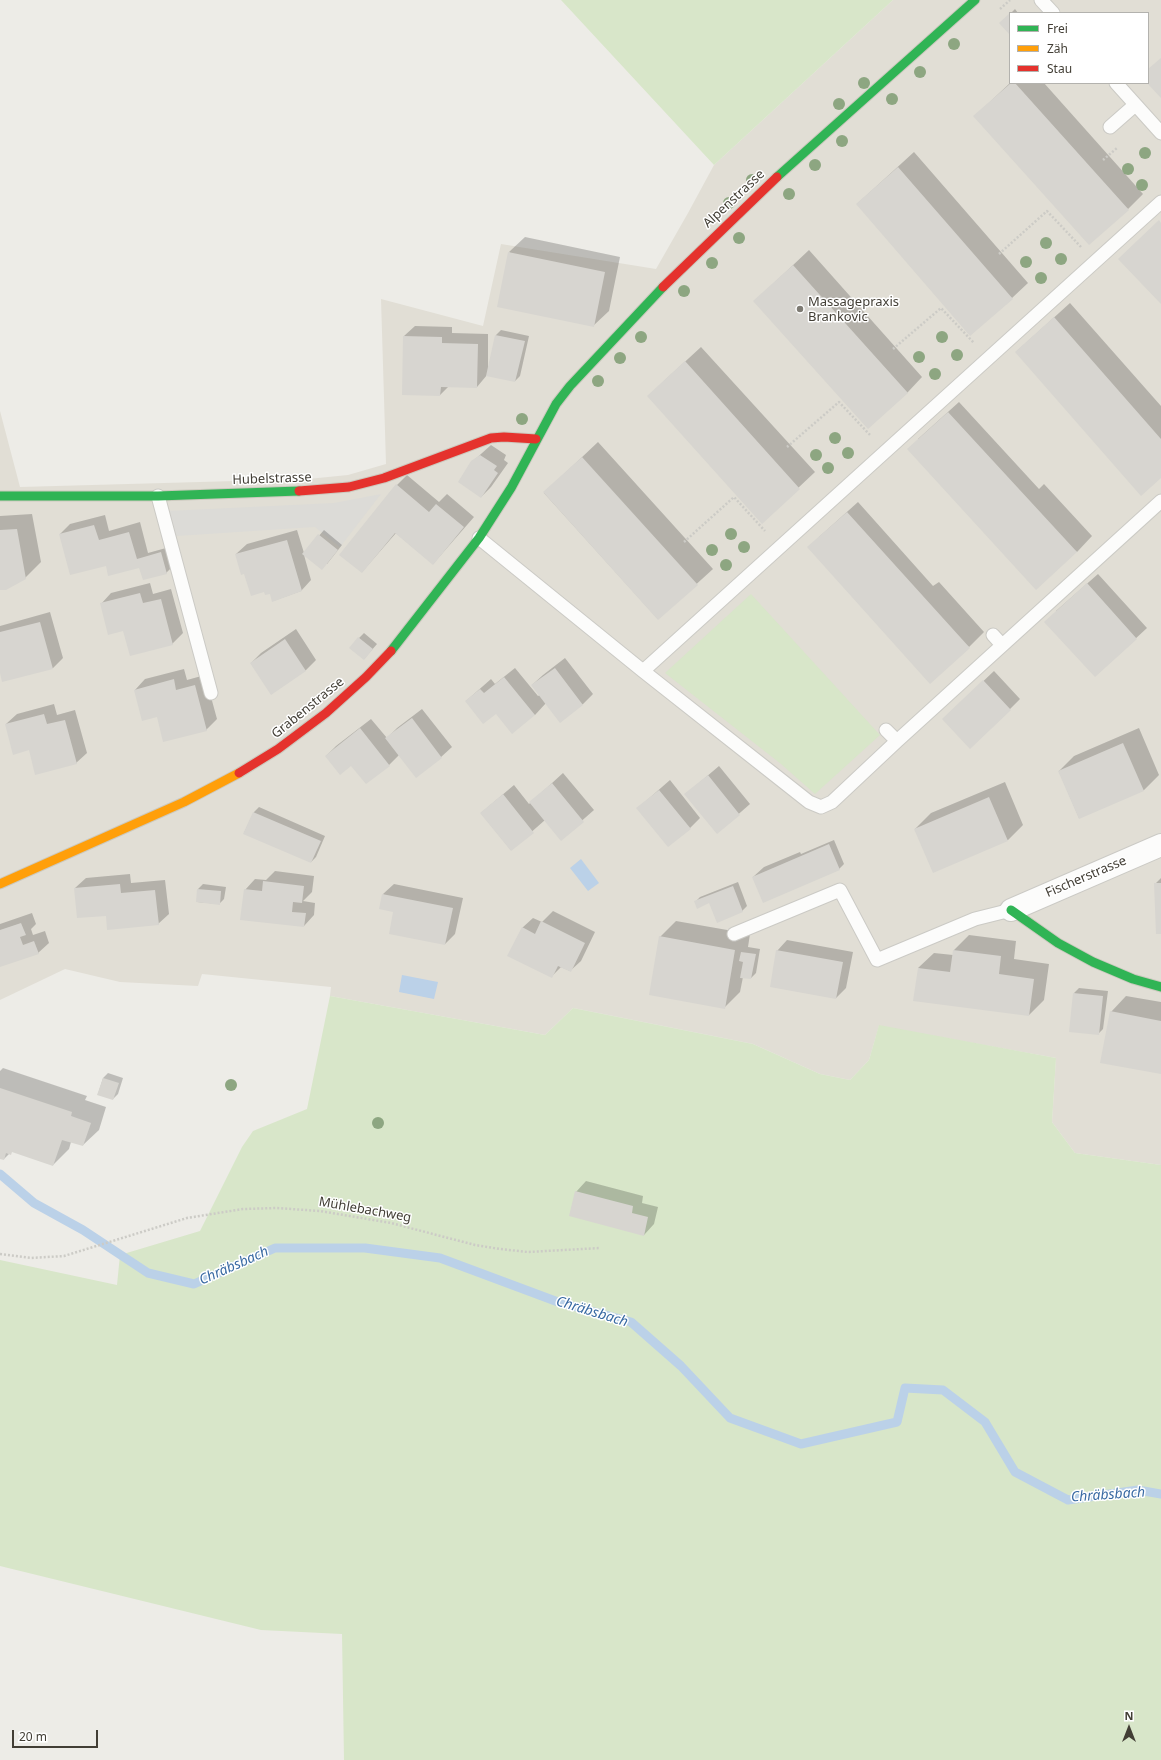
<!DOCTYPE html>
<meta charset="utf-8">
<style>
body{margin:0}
#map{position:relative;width:1161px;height:1760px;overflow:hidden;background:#edece7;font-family:"Noto Sans",sans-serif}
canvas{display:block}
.legend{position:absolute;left:1009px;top:12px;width:140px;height:72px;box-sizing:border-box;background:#fff;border:1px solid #b3b2ae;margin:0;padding:5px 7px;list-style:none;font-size:12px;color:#423e35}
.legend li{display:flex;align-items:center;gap:8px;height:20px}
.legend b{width:20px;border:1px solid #b3b2ae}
.north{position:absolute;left:1109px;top:1708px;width:40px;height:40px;-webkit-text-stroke:3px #fff;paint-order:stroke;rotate:0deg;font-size:11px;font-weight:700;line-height:16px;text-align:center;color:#423e35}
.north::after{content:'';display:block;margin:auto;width:14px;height:18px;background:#423e35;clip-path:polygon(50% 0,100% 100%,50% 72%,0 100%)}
.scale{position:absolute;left:12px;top:1730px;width:86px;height:18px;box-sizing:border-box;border:2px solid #423e35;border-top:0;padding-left:5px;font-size:12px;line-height:14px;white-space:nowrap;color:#423e35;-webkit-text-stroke:3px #fff;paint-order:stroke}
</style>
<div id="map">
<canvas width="1161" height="1760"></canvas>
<ul class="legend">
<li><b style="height:5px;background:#30b455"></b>Frei</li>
<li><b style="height:5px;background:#ff9f0a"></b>Zäh</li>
<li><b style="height:5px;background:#e5322d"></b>Stau</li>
</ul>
<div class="north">N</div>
<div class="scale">20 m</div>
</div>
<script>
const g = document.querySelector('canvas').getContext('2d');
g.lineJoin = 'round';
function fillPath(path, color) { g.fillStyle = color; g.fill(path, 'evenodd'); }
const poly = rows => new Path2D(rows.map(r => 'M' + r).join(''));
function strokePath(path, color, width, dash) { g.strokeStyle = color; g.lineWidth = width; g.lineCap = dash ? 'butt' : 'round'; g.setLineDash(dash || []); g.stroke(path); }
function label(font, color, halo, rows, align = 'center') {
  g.font = font + ' "Noto Sans",sans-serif'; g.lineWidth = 3; g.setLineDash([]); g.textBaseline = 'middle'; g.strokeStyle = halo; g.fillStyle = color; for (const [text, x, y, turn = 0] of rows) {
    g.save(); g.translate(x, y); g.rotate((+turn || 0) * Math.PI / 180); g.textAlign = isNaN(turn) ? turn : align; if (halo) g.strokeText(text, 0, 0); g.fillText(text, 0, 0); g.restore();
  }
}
fillPath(poly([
 [893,0,1161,0,1161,1165,1075,1153,1052,1122,1056,1058,879,1026,869,1060,850,1080,820,1074,753,1044,573,1008,545,1035,330,996,331,987,202,974,198,986,120,982,65,969,0,1000,0,411,20,487,308,479,348,475,386,464,381,299,483,326,501,244,656,269,688,213,714,165],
 [1010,13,1148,13,1148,83,1010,83]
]), '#e1ded5');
fillPath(poly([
 [561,0,893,0,714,165],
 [751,594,880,735,815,794,781,764,665,673],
 [330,996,545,1035,573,1008,753,1044,820,1074,850,1080,869,1060,879,1025,1056,1058,1052,1122,1075,1153,1161,1165,1161,1760,344,1760,342,1634,261,1630,0,1566,0,1260,117,1285,120,1255,200,1231,242,1147,253,1131,307,1109]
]), '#d8e6c9');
fillPath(poly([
 [381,494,340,547,315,527,176,536,167,511,334,503]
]), '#dcdbd7');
fillPath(poly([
 [581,859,599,883,588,891,570,868],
 [402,975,438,982,434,999,399,992]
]), '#bbd1e8');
fillPath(poly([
 [1015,9,1018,13,1011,13],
 [1010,83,1044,83,1143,194,1128,209,975,116],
 [914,152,1028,283,1012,298,857,204],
 [525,237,620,257,609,311,593,326,509,252],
 [809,250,922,377,907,393,755,301],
 [1070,303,1161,406,1161,477,1016,352],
 [415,326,452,327,452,333,488,334,488,370,496,335,501,330,529,336,520,376,515,381,487,375,477,387,449,386,440,395,404,336],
 [701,347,815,472,762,522,664,381],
 [959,402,1039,489,1044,484,1092,536,1077,552,918,439],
 [598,442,713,569,658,619,544,493],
 [491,445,506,455,504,460,508,463,491,487,481,497,472,462],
 [407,475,439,502,447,494,474,517,433,564,396,533,362,572,397,485],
 [858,502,933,586,939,582,984,632,969,647,819,537],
 [32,514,41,562,25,578,0,589,0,516],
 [105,515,109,531,140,522,148,553,166,548,171,568,166,573,139,566,106,564,60,534,70,524],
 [297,530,304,553,324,530,342,545,327,564,304,555,311,580,301,591,273,601,271,593,265,591,245,573,236,554,247,544],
 [1098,574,1147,628,1095,676,1056,611],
 [150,583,153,594,171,589,183,633,172,644,124,630,101,604,111,593],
 [50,612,63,658,53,668,0,669,0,626],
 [296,629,316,660,306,670,271,693,251,663,261,653],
 [364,633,377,644,364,659,359,638],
 [565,658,593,694,583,704,560,721,546,703,535,715,496,713,466,701,491,679,495,684,515,668,538,696,540,695,532,685,543,675],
 [184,669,187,680,205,675,217,719,206,730,158,716,135,690,145,679],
 [994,671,1020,699,1010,709,954,709],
 [54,704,57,715,75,710,87,753,76,763,29,749,6,724,17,714],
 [422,709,452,747,441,757,399,755,389,765,366,783,352,764,326,756,336,746,371,719,387,738,397,728],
 [1139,728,1159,775,1144,790,1079,818,1059,771,1074,756],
 [719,766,750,804,717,833,686,794],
 [563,773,594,810,561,839,545,820,511,850,481,813,514,785,529,804],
 [670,780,700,818,690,828,638,808],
 [1005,782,1023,825,1008,840,915,829,931,813],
 [259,807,325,836,316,857,311,862,244,833,254,812],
 [834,840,844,864,839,869,753,877,764,867,800,852,801,854],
 [275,871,314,876,312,892,303,901,315,903,314,915,304,926,245,890,255,879,266,880],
 [130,874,131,883,165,880,169,914,158,924,106,915,75,888,86,878],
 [1161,878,1161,933,1155,884],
 [738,882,747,906,742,911,710,902,695,902,700,897],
 [203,884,226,887,224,899,219,904,197,902,198,889],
 [394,884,463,898,455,934,445,944,394,911,383,894],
 [553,911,595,932,581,961,570,971,561,967,551,977,522,928,533,918,542,922],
 [32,913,36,924,31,929,33,935,45,931,49,943,38,953,0,966,0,924],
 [676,921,750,934,748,947,760,949,756,973,751,978,743,977,740,992,724,1008,660,937],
 [969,935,1016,941,1014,959,1049,964,1044,1000,1029,1015,918,968,934,953,953,955,954,950],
 [787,940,853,952,846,988,836,998,777,951],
 [1079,988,1108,991,1103,1029,1098,1034,1074,993],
 [1126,996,1161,1002,1161,1073,1111,1012],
 [3,1068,87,1096,85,1100,106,1107,99,1130,83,1145,71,1142,69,1149,53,1165,12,1151,4,1159,0,1158,0,1071],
 [108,1073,123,1078,118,1094,113,1099,98,1094,103,1078],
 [586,1181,643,1196,642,1203,658,1207,654,1224,644,1235,576,1192]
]), '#0003');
strokePath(poly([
 [0,1174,34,1203,83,1230,148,1273,194,1284,275,1248,365,1248,440,1258,558,1302,631,1322,681,1366,730,1418,801,1444,897,1422,905,1388,943,1390,985,1422,1015,1472,1068,1500,1138,1490,1161,1494]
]), '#bbd1e8', 9);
fillPath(poly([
 [1010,13,1010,35,999,23],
 [1161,58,1161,98,1148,84,1148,69],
 [1011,83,1015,83,1129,210,1089,245,973,116],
 [898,167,1013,299,970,336,856,204],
 [1159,220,1161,223,1161,304,1118,259],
 [508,252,605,272,594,327,497,307],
 [793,265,908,393,868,429,753,301],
 [1054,317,1161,439,1161,478,1141,496,1015,352],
 [495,335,525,341,515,382,486,376],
 [403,336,442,337,442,343,478,344,477,388,441,387,440,396,402,395],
 [685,361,800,489,762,524,647,396],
 [948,412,1077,552,1036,590,907,449],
 [480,455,497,466,494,470,498,473,481,498,458,482,471,461],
 [582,457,698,585,658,620,543,492],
 [396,484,429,512,436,504,464,527,433,565,395,533,362,573,339,555],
 [847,512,970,648,930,684,807,547],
 [94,525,99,540,129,532,137,559,161,552,167,574,143,580,139,568,108,576,106,566,70,575,59,534],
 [17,529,26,579,6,590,0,590,0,530],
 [318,534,338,550,322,570,302,554],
 [287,540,302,591,272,602,270,594,265,595,264,592,251,596,244,574,241,575,235,554],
 [1087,583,1137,639,1095,677,1044,622],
 [140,593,143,603,161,599,173,645,130,656,123,631,108,635,100,603],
 [40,622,53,669,2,682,0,673,0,632],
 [358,637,373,649,364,660,349,648],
 [285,639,306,671,271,695,250,663],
 [555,668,583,705,560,723,531,685],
 [504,677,535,715,512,734,496,714,483,724,465,701,480,689,484,693],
 [174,679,176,690,195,685,207,731,163,742,157,717,142,721,134,690],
 [983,680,1011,710,970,749,942,719],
 [44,714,47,724,65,720,77,764,35,775,29,750,13,755,5,724],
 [412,718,442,758,416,778,385,738],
 [360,728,390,766,366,784,351,766,340,775,325,756],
 [1123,743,1144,791,1079,819,1058,771],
 [708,775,740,815,717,834,684,794],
 [552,783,584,822,561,841,529,802],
 [659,790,691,829,668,847,636,808],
 [503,794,534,833,511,851,480,813],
 [989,797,1008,841,933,873,914,829],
 [253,812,321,841,311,863,243,834],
 [829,844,840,870,763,903,752,877],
 [263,881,304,886,302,903,293,902,292,912,306,913,304,927,240,920,244,889,262,891],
 [1154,883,1161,883,1161,934,1156,934],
 [120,884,121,893,155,890,159,925,107,930,106,916,77,918,74,888],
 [733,886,743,912,717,923,709,903,697,909,694,901],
 [197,889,221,891,220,905,196,902],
 [382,894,453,908,445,945,389,934,393,912,379,909],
 [541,921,585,943,571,972,558,966,552,978,507,956,522,927,535,934],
 [21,923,26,935,20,937,23,945,34,941,39,954,0,967,0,930],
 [659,936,735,950,725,1009,649,995],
 [776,950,843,962,836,999,770,987],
 [953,950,1001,956,999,974,1034,979,1029,1016,913,1001,918,968,950,972],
 [741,952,756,954,751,979,740,978,743,962,739,961],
 [1073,993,1103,996,1099,1035,1069,1032],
 [1110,1011,1161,1021,1161,1074,1100,1063],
 [103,1078,119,1083,113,1100,97,1095],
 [0,1088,72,1112,71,1116,91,1123,83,1146,62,1140,53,1166,12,1152,11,1155,6,1153,4,1160,0,1159],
 [575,1191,633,1206,632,1213,648,1217,644,1236,569,1216]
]), '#d7d5d0');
const lane = poly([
 [1041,0,1053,13],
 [1116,83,1161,133],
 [1110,127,1135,105],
 [158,496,211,693],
 [479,538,643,671,809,802,821,807,832,802,897,741,1161,501],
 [993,635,1002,645],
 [643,671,1161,202],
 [886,730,897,741],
 [734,934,840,890,877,960,975,919,1011,910]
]);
const street = poly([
 [1011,910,1161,845]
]);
const fast = poly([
 [777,177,975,0],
 [0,496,158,496,299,491],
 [391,651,479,538,511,488,556,404,570,386,663,287],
 [1011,910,1058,943,1093,962,1133,979,1161,987]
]);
const slow = poly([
 [0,884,184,802,239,773]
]);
const jam = poly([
 [663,287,777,177],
 [299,491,349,487,384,478,491,438,504,437,536,439],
 [239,773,278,749,326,713,366,677,391,651]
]);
strokePath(lane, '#cbcac5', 15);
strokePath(street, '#cbcac5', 24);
strokePath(fast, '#ccc9be', 11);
strokePath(slow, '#ccc9be', 11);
strokePath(jam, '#ccc9be', 11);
strokePath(poly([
 [1000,9,1010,0],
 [1103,160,1117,148],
 [999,254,1047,211,1081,247],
 [893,349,941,308,974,343],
 [787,447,839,402,871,436],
 [684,542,734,497,765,531],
 [0,1254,31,1258,64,1256,187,1218,243,1209,277,1208,320,1211,391,1223,475,1245,500,1249,528,1252,600,1248]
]), '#cccbc6', 2.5, [2, 2]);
strokePath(lane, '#fcfcfb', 13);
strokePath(street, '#fcfcfb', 22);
strokePath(fast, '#30b455', 9);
strokePath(slow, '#ff9f0a', 9);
strokePath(jam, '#e5322d', 9);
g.fillStyle = '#8da681';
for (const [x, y] of [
 [954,44],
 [920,72],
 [864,83],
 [892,99],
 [839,104],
 [842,141],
 [1145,153],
 [815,165],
 [1128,169],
 [752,180],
 [1142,185],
 [789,194],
 [729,203],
 [739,238],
 [1046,243],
 [1061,259],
 [1026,262],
 [712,263],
 [1041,278],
 [684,291],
 [641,337],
 [942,337],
 [957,355],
 [919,357],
 [620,358],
 [935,374],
 [598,381],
 [522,419],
 [835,438],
 [848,453],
 [816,455],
 [828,468],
 [731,534],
 [744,547],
 [712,550],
 [726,565],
 [231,1085],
 [378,1123]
]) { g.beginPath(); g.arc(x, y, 6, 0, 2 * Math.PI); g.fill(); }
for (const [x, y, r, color] of [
 [800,309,4,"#7e7b73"]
]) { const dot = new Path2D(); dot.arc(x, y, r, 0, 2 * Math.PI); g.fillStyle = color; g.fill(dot); strokePath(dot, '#fff', 1.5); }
label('13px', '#423e35', '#fff', [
 ["Alpenstrasse",734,199,-43],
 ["Hubelstrasse",272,479,-2],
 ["Grabenstrasse",308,708,-39],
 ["Fischerstrasse",1086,877,-23],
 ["Mühlebachweg",365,1210,10]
]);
label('13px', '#423e35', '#fff', [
 ["Massagepraxis",808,302],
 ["Brankovic",808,317]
], 'left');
label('italic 14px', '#396aa3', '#fff', [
 ["Chräbsbach",234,1266,-24],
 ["Chräbsbach",592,1312,17],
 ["Chräbsbach",1108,1495,-4]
]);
</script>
